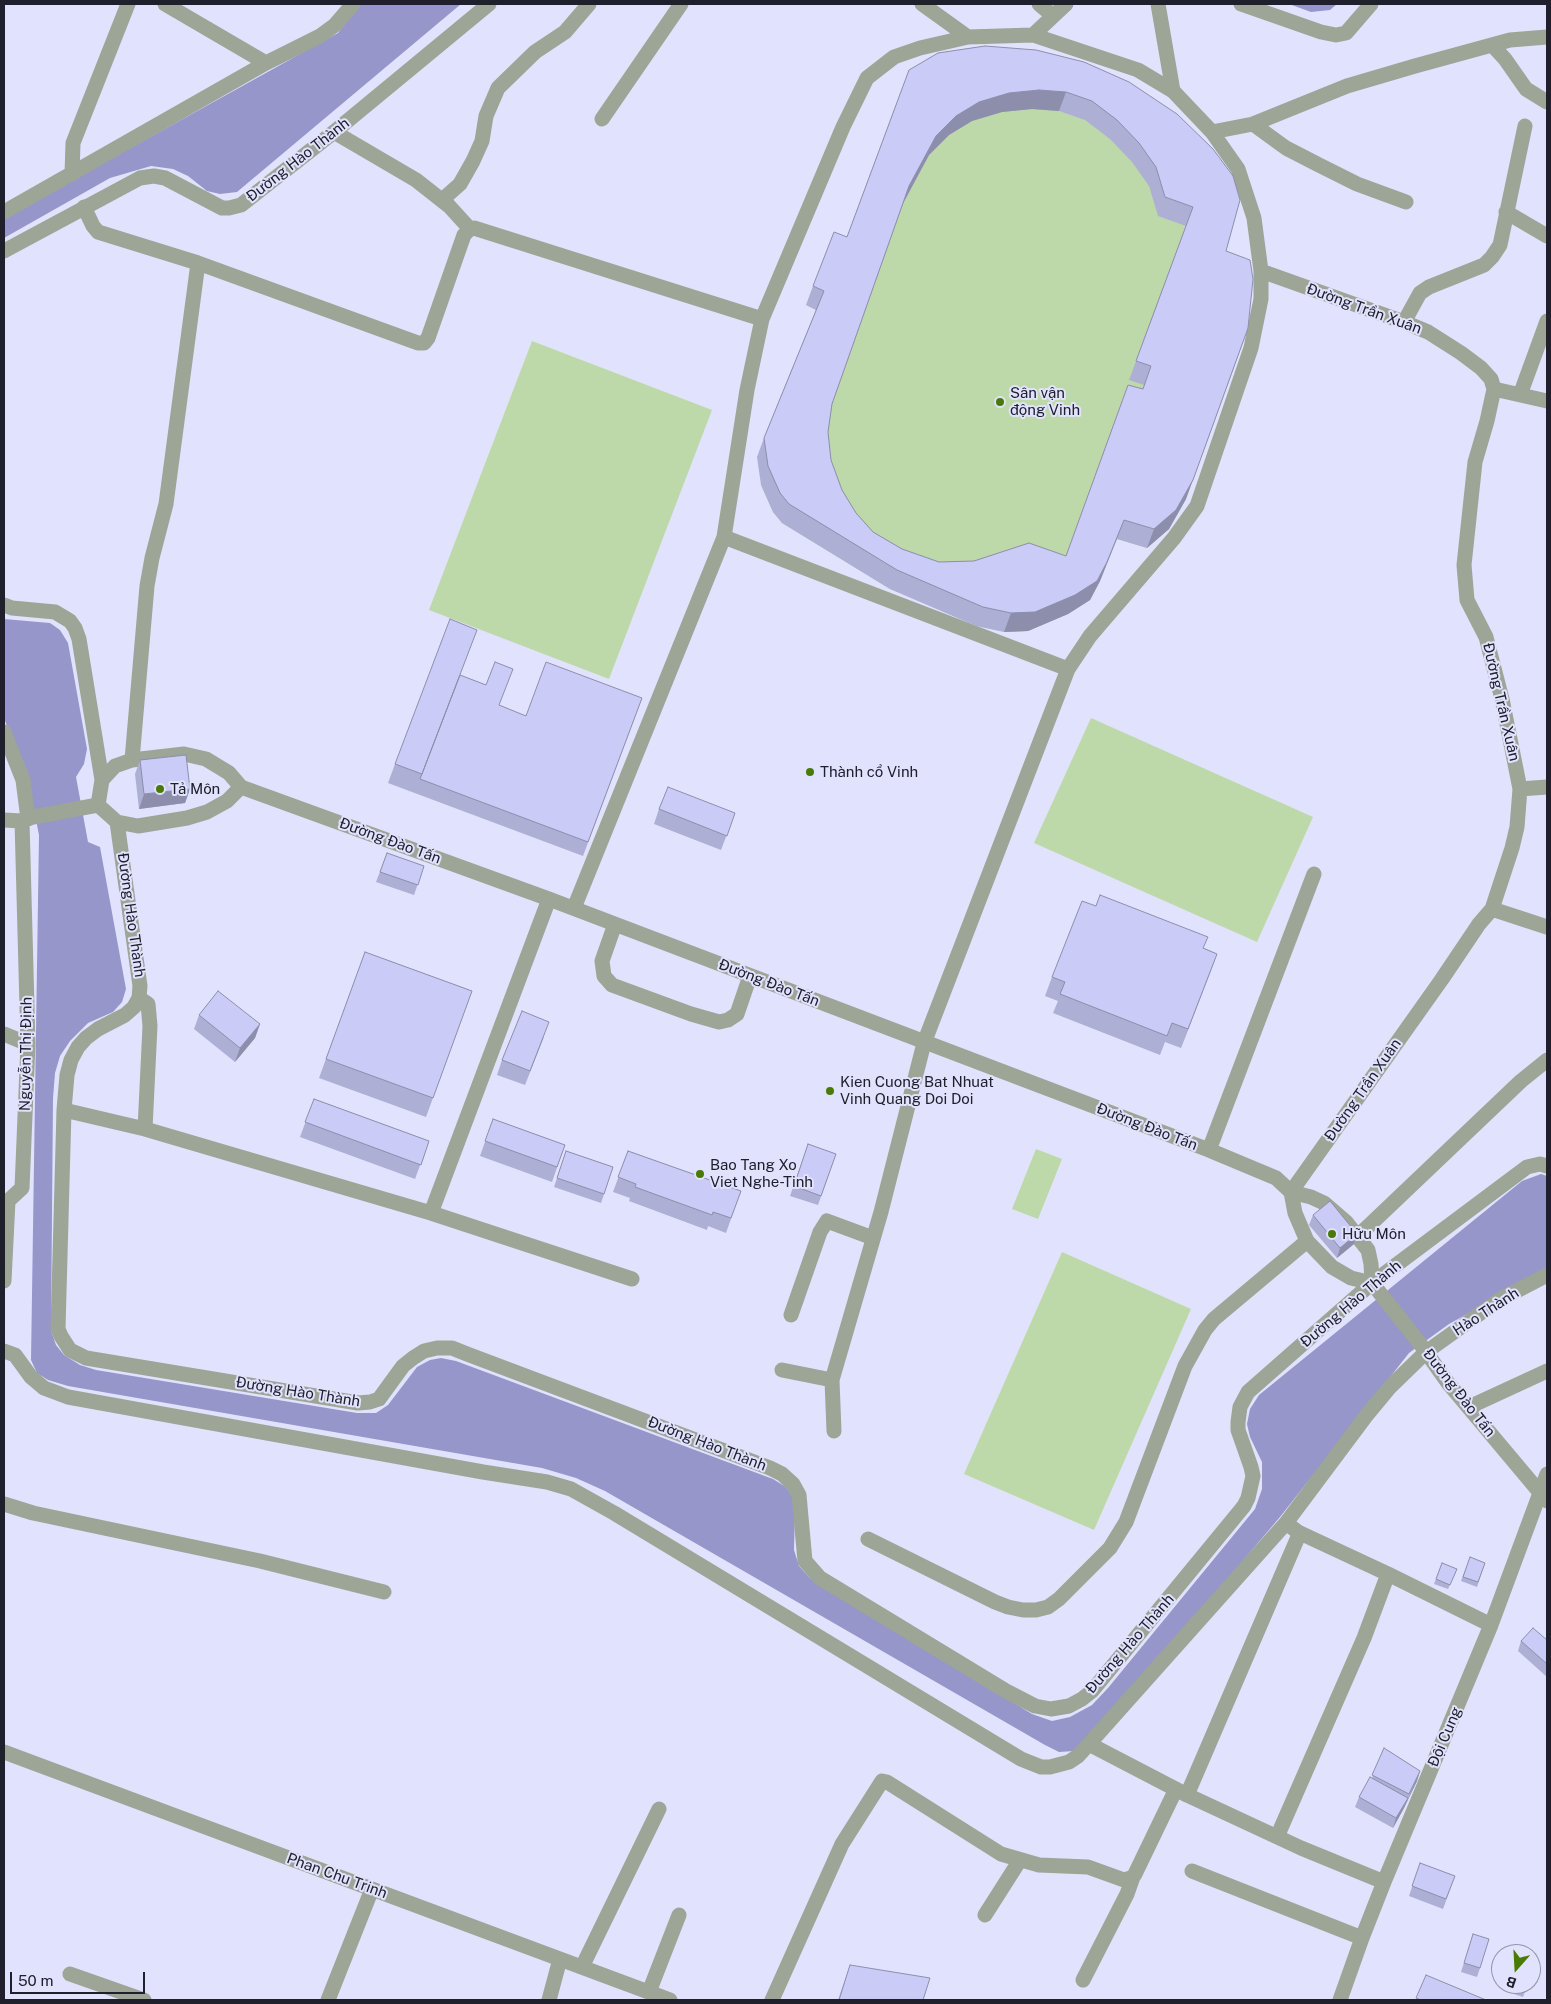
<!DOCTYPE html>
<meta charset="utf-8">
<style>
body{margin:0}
#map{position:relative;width:1551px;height:2004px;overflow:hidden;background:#e1e2fe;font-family:"Public Sans",sans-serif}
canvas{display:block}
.frame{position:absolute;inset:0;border:5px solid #20202d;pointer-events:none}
.north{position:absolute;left:1491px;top:1944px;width:50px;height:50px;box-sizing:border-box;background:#e1e2fe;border:1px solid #9494aa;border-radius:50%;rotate:199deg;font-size:14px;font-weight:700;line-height:20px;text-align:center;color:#20202d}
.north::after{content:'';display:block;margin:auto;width:18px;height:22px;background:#497a03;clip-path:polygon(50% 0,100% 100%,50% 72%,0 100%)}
.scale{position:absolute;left:10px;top:1972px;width:135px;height:22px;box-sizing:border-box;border:2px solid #20202d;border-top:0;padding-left:6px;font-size:15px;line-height:18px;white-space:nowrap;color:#20202d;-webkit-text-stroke:4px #e1e2fe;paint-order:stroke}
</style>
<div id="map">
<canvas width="1551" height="2004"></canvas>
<div class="frame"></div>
<div class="north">B</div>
<div class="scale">50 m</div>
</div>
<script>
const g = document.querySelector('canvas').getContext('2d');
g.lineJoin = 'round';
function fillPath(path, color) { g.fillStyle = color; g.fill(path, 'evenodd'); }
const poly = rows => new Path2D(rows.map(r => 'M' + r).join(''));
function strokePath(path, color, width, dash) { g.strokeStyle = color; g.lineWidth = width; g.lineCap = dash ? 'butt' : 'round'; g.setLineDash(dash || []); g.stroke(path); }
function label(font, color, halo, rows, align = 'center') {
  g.font = font + ' "Public Sans",sans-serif'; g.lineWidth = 4; g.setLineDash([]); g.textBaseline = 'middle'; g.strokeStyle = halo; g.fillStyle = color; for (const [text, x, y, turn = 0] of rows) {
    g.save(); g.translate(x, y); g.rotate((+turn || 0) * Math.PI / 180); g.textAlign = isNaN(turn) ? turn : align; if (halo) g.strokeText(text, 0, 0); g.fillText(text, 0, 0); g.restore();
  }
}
fillPath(poly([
 [902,89,1122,101,1219,270,1241,348,1186,499,1169,529,1147,548,1117,539,1100,581,1090,600,1068,614,1028,631,1004,632,890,589,782,523,773,512,761,485,816,310,806,305,828,251,840,256],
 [532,341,712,410,609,679,429,610],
 [1091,718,1313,817,1257,942,1034,843],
 [1036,1149,1062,1159,1038,1219,1012,1209],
 [1062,1252,1191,1309,1094,1530,964,1474]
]), '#bed9a9');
fillPath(poly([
 [361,4,461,4,237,192,220,194,207,191,188,176,173,169,151,166,110,178,4,238,4,218,338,33],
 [1289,4,1337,4,1330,10,1311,12],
 [4,619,50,623,60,630,68,643,87,749,84,764,76,777,88,842,100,847,126,989,122,1002,113,1012,88,1023,70,1041,60,1056,55,1073,53,1098,51,1331,56,1345,64,1355,80,1365,96,1370,357,1413,376,1413,388,1405,417,1367,430,1360,441,1358,456,1361,773,1479,786,1487,792,1496,795,1509,794,1550,799,1566,810,1578,1032,1714,1052,1721,1070,1717,1092,1705,1108,1688,1255,1509,1262,1489,1262,1462,1250,1437,1247,1424,1250,1409,1259,1395,1522,1181,1541,1174,1547,1176,1547,1270,1449,1324,1409,1353,1280,1517,1090,1741,1074,1751,1059,1752,1045,1745,605,1491,576,1478,542,1468,68,1386,48,1380,37,1373,31,1360,39,835,29,785,4,718]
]), '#9696ca');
strokePath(poly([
 [165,4,266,63],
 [922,4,968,37],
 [1039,4,1052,15],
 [1158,4,1173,91],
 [1241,4,1321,32,1336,35,1346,33,1371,4],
 [1033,35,1066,4],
 [1492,45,1505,59,1526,89,1547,102],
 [602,119,681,4],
 [1253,124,1286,148,1319,165,1357,184,1406,202],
 [334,132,416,180,449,206,470,229],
 [1212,132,1253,124,1347,86,1415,66,1510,40,1547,37],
 [72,174,73,143,128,4],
 [442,200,460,184,473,161,482,141,486,116,498,88,535,52,565,32,589,4],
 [84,207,93,226,98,232,198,263,418,343,424,343,428,338,464,235,470,229,474,228,762,319],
 [4,212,266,63,320,36,335,25,353,4],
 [1506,212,1547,236],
 [4,251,140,178,154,176,165,178,222,208,229,208,241,205,334,132,489,4],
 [1261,271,1404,322,1428,332,1461,353,1481,368,1491,379,1494,389,1487,421,1475,462,1464,565,1467,600,1486,637,1502,699,1520,789,1517,827,1512,848,1492,909,1479,924,1442,979,1291,1192],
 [1404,322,1420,293,1429,287,1484,265,1492,257,1500,245,1525,126],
 [1494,389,1547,401],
 [1520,395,1547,321],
 [724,537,1068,669],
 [4,605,12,608,55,612,70,621,75,628,79,639,102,780],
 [4,732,23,780,28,819],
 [132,760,147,586,152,558,166,504,198,263],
 [1520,789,1547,787],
 [98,805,102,780,115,766,132,760,184,754,206,759,229,773,241,787,549,899,1209,1150,1276,1178,1291,1192,1311,1197,1324,1203,1346,1222,1368,1250,1371,1264,1372,1283,1421,1345,1448,1383,1547,1501],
 [98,805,117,822,138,826,187,818,207,812,227,801,241,787],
 [4,820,22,821,33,817,98,805],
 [117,822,140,986,139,998,134,1007,125,1015,98,1029,86,1038,78,1047,71,1060,67,1075,64,1110,58,1329,61,1336,70,1350,86,1358,358,1403,370,1402,379,1399,403,1366,413,1358,424,1351,437,1348,452,1348,467,1354,770,1468,782,1474,793,1484,799,1495,805,1561,820,1578,1006,1691,1035,1706,1051,1709,1069,1706,1082,1699,1092,1691,1244,1506,1248,1498,1253,1476,1251,1467,1238,1430,1238,1422,1240,1407,1248,1392,1372,1283,1527,1167,1540,1164,1547,1166],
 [574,908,724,537,747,390,762,319,843,127,867,78,894,57,920,48,968,37,1033,35,1138,70,1173,91,1212,132,1238,169,1254,218,1261,271,1261,299,1251,348,1197,506,1174,538,1090,636,1068,669,924,1043,881,1212,832,1380,834,1431],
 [1492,909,1547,927],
 [615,924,602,961,604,976,612,985,691,1014,719,1022,728,1020,737,1014,750,976],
 [139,998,148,1004,150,1026,145,1129],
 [4,1034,28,1044],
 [64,1110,145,1129,431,1213,632,1279],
 [1209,1150,1314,874],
 [1291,1192,1295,1213,1307,1241,1332,1267,1351,1278,1372,1283],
 [431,1213,549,899],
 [1357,1237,1521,1081,1547,1060],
 [4,1281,8,1201,22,1188,28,1044,22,821],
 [791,1315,820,1232,827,1221,873,1238],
 [4,1351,15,1355,31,1377,44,1388,68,1397,483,1472,547,1482,571,1489,614,1513,1021,1759,1041,1767,1050,1767,1069,1762,1078,1756,1089,1744,1286,1523,1366,1416,1390,1387,1426,1352,1499,1300,1547,1275],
 [782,1370,832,1380],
 [1469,1407,1547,1371],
 [4,1504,33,1513,260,1561,384,1592],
 [1298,1532,1388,1574,1491,1625],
 [868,1539,995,1602,1008,1607,1023,1610,1036,1610,1048,1607,1059,1599,1110,1548,1126,1522,1185,1366,1205,1330,1214,1319,1307,1241],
 [1089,1744,1187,1795,1301,1848,1384,1882],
 [4,1752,670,2000],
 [1187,1795,1298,1537,1298,1532,1286,1523],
 [1277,1837,1364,1638,1388,1574],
 [1192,1871,1362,1938],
 [985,1915,1020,1860],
 [582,1967,659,1809],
 [70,1974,144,2000],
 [1083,1980,1127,1894,1133,1877],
 [649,1992,679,1915],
 [328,2000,372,1889],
 [549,2000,560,1959],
 [772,2000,842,1844,882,1781,887,1782,1001,1854,1039,1865,1088,1867,1124,1880,1133,1877,1135,1874,1176,1789],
 [1340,2000,1362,1938,1384,1882,1491,1625,1547,1474]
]), '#9da597', 15);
fillPath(poly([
 [1084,62,1226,251,1186,499,1169,529,1147,548,1117,539,1100,581,1090,600,1068,614,1028,631,1004,632,976,626,890,589,782,523,773,512,761,485,757,457,764,438,816,310,806,305,813,286,847,237,909,70],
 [1032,109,1059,111,1085,120,1110,139,1132,162,1149,186,1158,216,1186,226,1129,380,1144,385,1143,389,1066,556,974,561,939,562,902,549,873,532,856,513,842,490,831,460,828,432,832,404,903,204,929,155,949,135,972,121,1002,112],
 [460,675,499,705,526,716,642,698,583,856,388,783,395,764],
 [140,760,190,789,185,803,139,809,135,774],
 [659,809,735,813,721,850,654,824],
 [387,853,424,866,414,895,376,882],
 [1204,948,1217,954,1181,1048,1165,1042,1160,1055,1053,1013,1058,1001,1045,996,1052,977],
 [365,952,472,991,426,1117,319,1078],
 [199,1015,260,1024,255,1038,235,1062,194,1029],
 [544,1037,525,1085,497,1075,502,1060],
 [314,1099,429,1141,415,1179,300,1137],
 [493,1119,565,1145,552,1182,480,1156],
 [808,1144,836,1154,818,1205,790,1196],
 [566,1151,613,1167,601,1203,554,1187],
 [628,1151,741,1191,726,1233,708,1226,707,1230,629,1201,630,1198,613,1192],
 [1313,1215,1357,1234,1354,1244,1337,1258,1309,1225],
 [1470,1557,1485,1563,1477,1587,1461,1581],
 [1442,1563,1457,1569,1448,1589,1434,1584],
 [1547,1640,1547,1677,1518,1651,1521,1641],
 [1384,1748,1420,1771,1417,1781,1404,1808,1393,1828,1355,1807,1359,1797,1372,1778],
 [1420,1863,1455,1876,1443,1909,1409,1896],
 [1473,1934,1480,1968,1477,1977,1461,1972],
 [850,1965,923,2000,838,2000],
 [1517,1984,1528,1984,1523,1997,1514,1994]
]), '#aeafd4');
fillPath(poly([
 [1039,90,1066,92,1059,111,1032,109,1002,112,972,121,949,135,929,155,902,205,909,186,936,136,956,116,979,102,1009,93],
 [1248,328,1186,499,1169,529,1147,548,1154,529],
 [1124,520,1100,581,1090,600,1068,614,1028,631,1004,632,1011,613],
 [190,789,185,803,139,809,144,794],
 [1217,954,1210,973,1181,1048,1188,1029],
 [260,1024,255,1038,235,1062,240,1048],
 [1357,1234,1354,1244,1337,1258,1340,1248],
 [1420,1771,1417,1781,1404,1808,1393,1828,1396,1818,1408,1799]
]), '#8d8eac');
const building = poly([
 [985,46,1036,50,1084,62,1129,82,1177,114,1213,149,1233,176,1240,200,1226,251,1250,260,1253,279,1248,328,1193,480,1176,510,1154,529,1124,520,1107,562,1097,581,1075,595,1035,612,1011,613,983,607,897,570,789,504,780,493,768,466,764,438,824,291,813,286,834,232,847,237,909,70,938,53,985,46],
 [1039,90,1066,92,1092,101,1117,120,1139,143,1156,167,1165,197,1193,207,1136,361,1151,366,1143,389,1128,385,1066,556,1029,543,974,561,939,562,902,549,873,532,856,513,842,490,831,460,828,432,832,404,909,186,936,136,956,116,979,102,1009,93,1039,90],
 [450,619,477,630,422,774,395,764,450,619],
 [495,662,513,669,499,705,526,716,546,662,642,698,588,842,420,779,460,675,486,685,495,662],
 [186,755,190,789,144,794,140,760,186,755],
 [668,787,735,813,727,836,659,809,668,787],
 [387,853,424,866,418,885,380,872,387,853],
 [1100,895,1208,937,1203,948,1217,954,1188,1029,1172,1023,1167,1036,1060,994,1065,982,1052,977,1082,901,1096,906,1100,895],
 [365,952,472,991,433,1098,326,1059,365,952],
 [218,991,260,1024,240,1048,199,1015,218,991],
 [522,1011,549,1022,530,1071,502,1060,522,1011],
 [314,1099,429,1141,421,1165,305,1122,314,1099],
 [493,1119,565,1145,557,1167,485,1141,493,1119],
 [808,1144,836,1154,821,1196,794,1186,808,1144],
 [566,1151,613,1167,604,1194,557,1178,566,1151],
 [628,1151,741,1191,731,1218,713,1212,712,1215,635,1187,636,1184,618,1177,628,1151],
 [1330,1201,1357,1234,1340,1248,1313,1215,1330,1201],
 [1470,1557,1485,1563,1478,1582,1463,1577,1470,1557],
 [1442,1563,1457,1569,1450,1585,1436,1579,1442,1563],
 [1533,1628,1547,1640,1547,1664,1521,1641,1533,1628],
 [1384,1748,1420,1771,1409,1794,1372,1775,1384,1748],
 [1370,1777,1408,1798,1396,1818,1359,1797,1370,1777],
 [1420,1863,1455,1876,1446,1899,1412,1886,1420,1863],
 [1473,1934,1489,1939,1480,1968,1464,1963,1473,1934],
 [850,1965,930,1978,923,2000,839,2000,850,1965],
 [1426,1975,1486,2000,1421,2000,1416,1998,1426,1975],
 [1517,1984,1528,1984,1525,1992,1516,1989,1517,1984]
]);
fillPath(building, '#cacbf6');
strokePath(building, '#8d8eac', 1);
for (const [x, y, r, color] of [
 [1000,402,5,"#497a03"],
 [810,772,5,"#497a03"],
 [160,789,5,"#497a03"],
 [830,1091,5,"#497a03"],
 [700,1174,5,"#497a03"],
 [1332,1234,5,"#497a03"]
]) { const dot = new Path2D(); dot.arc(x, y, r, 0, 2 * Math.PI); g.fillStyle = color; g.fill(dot); strokePath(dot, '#e1e2fe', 2); }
label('15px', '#20202d', '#e1e2fe', [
 ["Đường Hào Thành",298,160,-38],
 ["Đường Trần Xuân",1364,309,20],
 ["Đường Trần Xuân",1501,702,77],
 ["Đường Đào Tấn",390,841,20],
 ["Đường Hào Thành",131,915,82],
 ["Đường Đào Tấn",769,983,21],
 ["Nguyễn Thị Định",26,1054,-89],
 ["Đường Trần Xuân",1363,1090,-55],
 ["Đường Đào Tấn",1147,1127,21],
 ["Đường Hào Thành",1351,1304,-40],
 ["Hào Thành",1486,1312,-33],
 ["Đường Hào Thành",298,1392,9],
 ["Đường Đào Tấn",1459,1393,52],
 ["Đường Hào Thành",707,1444,21],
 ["Đường Hào Thành",1130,1644,-49],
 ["Đội Cung",1445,1737,-67],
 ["Phan Chu Trinh",337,1876,20]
]);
label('15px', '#20202d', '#e1e2fe', [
 ["Sân vận",1010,393],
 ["động Vinh",1010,410],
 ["Thành cổ Vinh",820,772],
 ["Tả Môn",170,789],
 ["Kien Cuong Bat Nhuat",840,1082],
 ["Vinh Quang Doi Doi",840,1099],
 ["Bao Tang Xo",710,1165],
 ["Viet Nghe-Tinh",710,1182],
 ["Hữu Môn",1342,1234]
], 'left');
</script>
